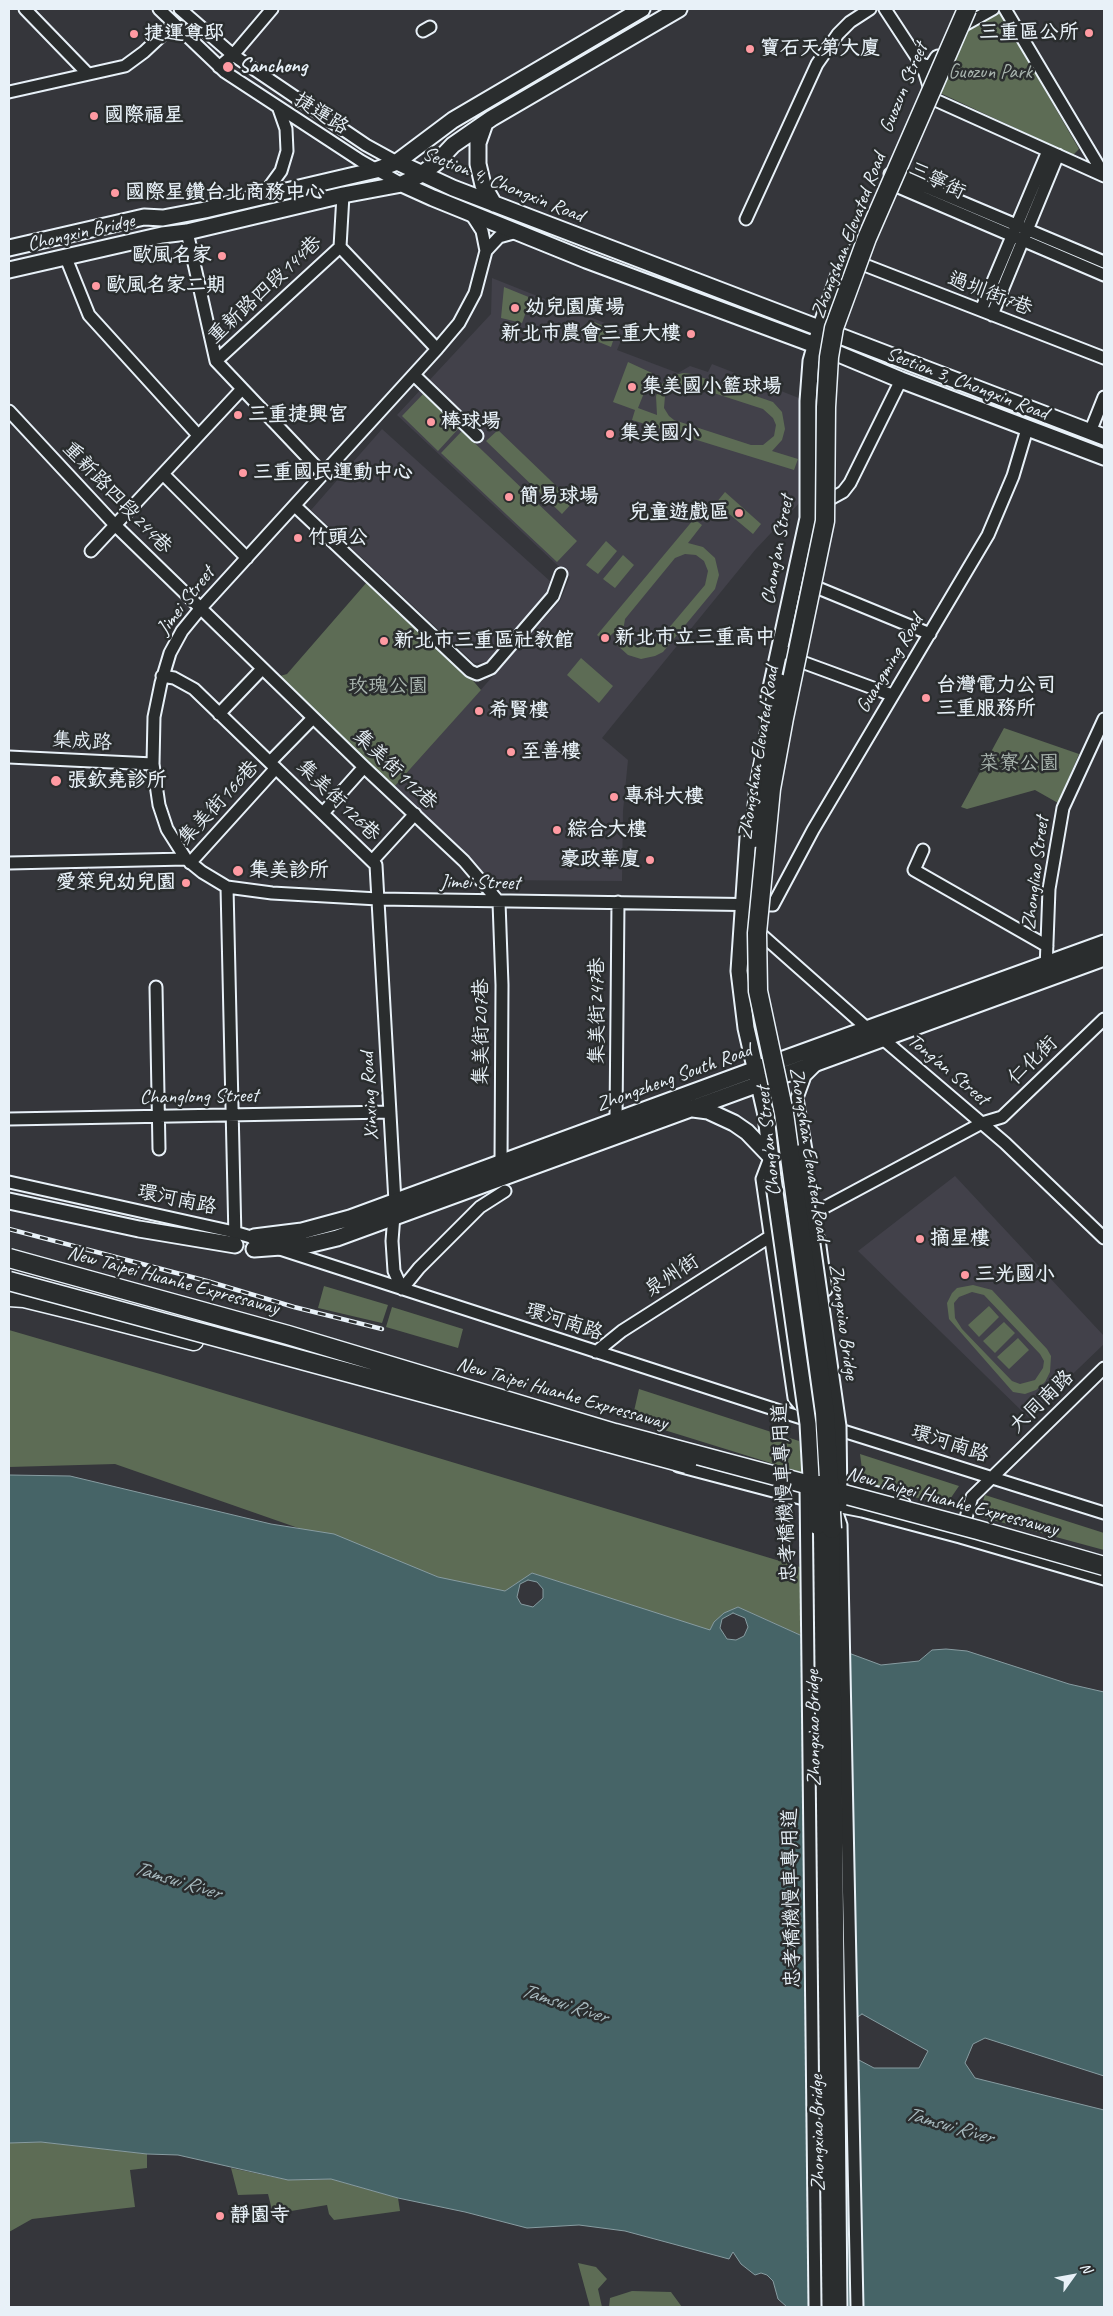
<!DOCTYPE html>
<meta charset="utf-8">
<style>
body{margin:0}
#map{position:relative;width:1113px;height:2316px;overflow:hidden;background:#35363b;font-family:Caveat,sans-serif}
canvas{display:block}
.frame{position:absolute;inset:0;border:10px solid #e8f1f8;pointer-events:none}
.north{position:absolute;left:1048px;top:2251px;width:50px;height:50px;-webkit-text-stroke:4px #2a2d2e;paint-order:stroke;rotate:58deg;font-size:14px;font-weight:700;line-height:20px;text-align:center;color:#e8f1f8}
.north::after{content:'';display:block;margin:auto;width:18px;height:22px;background:#e8f1f8;clip-path:polygon(50% 0,100% 100%,50% 72%,0 100%)}
</style>
<div id="map">
<canvas width="1113" height="2316"></canvas>
<div class="frame"></div>
<div class="north">N</div>
</div>
<script>
const g = document.querySelector('canvas').getContext('2d');
g.lineJoin = 'round';
function fillPath(path, color) { g.fillStyle = color; g.fill(path, 'evenodd'); }
const poly = rows => new Path2D(rows.map(r => 'M' + r).join(''));
function strokePath(path, color, width, dash) { g.strokeStyle = color; g.lineWidth = width; g.lineCap = dash ? 'butt' : 'round'; g.setLineDash(dash || []); g.stroke(path); }
function label(font, color, halo, rows, align = 'center') {
  g.font = font + ' Caveat,"LXGW WenKai TC",sans-serif'; g.lineWidth = 5; g.setLineDash([]); g.textBaseline = 'middle'; g.strokeStyle = halo; g.fillStyle = color; for (const [text, x, y, turn = 0] of rows) {
    g.save(); g.translate(x, y); g.rotate((+turn || 0) * Math.PI / 180); g.textAlign = isNaN(turn) ? turn : align; if (halo) g.strokeText(text, 0, 0); g.fillText(text, 0, 0); g.restore();
  }
}
fillPath(poly([
 [492,278,625,331,617,350,678,373,690,366,708,372,712,364,804,400,803,499,755,550,602,738,628,760,623,811,622,881,491,880,394,787,560,601,570,577,397,415,491,314],
 [382,429,551,582,547,594,486,662,474,663,311,510],
 [955,1176,1104,1336,1104,1344,1028,1417,858,1251]
]), '#42414a');
fillPath(poly([
 [1000,13,1079,149,1073,155,938,92,964,33],
 [504,287,531,298,522,323,501,318],
 [590,320,616,332,611,347,584,336],
 [628,362,652,373,638,408,657,415,656,396,661,385,671,376,683,373,692,374,773,402,782,412,785,429,782,440,772,451,798,459,794,470,632,420,635,410,613,402],
 [689,385,763,409,773,418,776,425,774,436,763,445,751,445,674,420,669,416,664,408,665,396,676,386],
 [425,392,460,427,438,451,402,416],
 [498,430,573,502,562,514,486,441],
 [462,431,577,541,557,562,441,453],
 [725,492,761,524,753,534,716,503],
 [694,519,702,525,688,543,703,547,715,558,719,575,715,589,663,652,655,656,641,659,628,655,617,645,613,633,605,641,597,635],
 [685,554,696,555,704,561,708,571,705,585,657,642,644,647,634,645,626,637,623,631,625,619,675,558],
 [606,541,617,551,598,574,586,565],
 [623,555,634,565,615,588,603,579],
 [367,582,440,642,481,690,394,787,280,676,287,674],
 [581,658,613,686,599,703,567,675],
 [1004,728,1079,754,1058,803,1035,790,967,809,961,807],
 [973,1285,992,1290,1047,1349,1051,1356,1050,1372,1045,1382,1036,1390,1025,1394,1013,1392,949,1319,947,1303,952,1293,957,1288],
 [972,1292,984,1295,1040,1354,1044,1361,1043,1368,1035,1380,1020,1384,1012,1381,962,1329,955,1318,954,1303,959,1297],
 [324,1286,388,1305,382,1323,318,1308],
 [989,1306,999,1317,979,1337,968,1325],
 [392,1307,463,1329,458,1348,386,1327],
 [1004,1322,1015,1333,995,1353,983,1341],
 [9,1330,160,1374,803,1568,800,1635,738,1607,714,1622,710,1631,532,1573,505,1591,470,1588,115,1464,9,1467],
 [1018,1338,1029,1350,1009,1369,997,1357],
 [639,1389,799,1441,803,1473,632,1420],
 [860,1454,959,1486,946,1505,850,1481,862,1469],
 [985,1495,1104,1533,1104,1550,978,1516],
 [41,2142,147,2154,147,2168,130,2170,135,2207,32,2219,9,2232,9,2143],
 [231,2168,288,2180,331,2179,398,2198,400,2211,334,2220,329,2214,327,2205,273,2214,268,2194,238,2195],
 [578,2263,596,2267,607,2279,598,2289,602,2307,590,2307],
 [632,2291,671,2292,682,2307,609,2307,610,2298]
]), '#5d6c55');
const water = poly([
 [9,1475,70,1476,271,1524,334,1534,438,1577,505,1591,532,1573,710,1630,714,1622,724,1613,738,1607,800,1635,881,1665,919,1661,932,1650,946,1649,967,1651,1069,1684,1104,1692,1104,2076,985,2038,973,2044,965,2063,975,2078,1104,2110,1104,2307,787,2307,778,2299,773,2281,767,2275,761,2273,755,2275,741,2264,733,2252,729,2259,625,2231,579,2225,527,2228,465,2212,398,2198,331,2179,288,2180,178,2155,147,2154,41,2142,9,2143,9,1475],
 [528,1580,537,1582,543,1589,543,1598,533,1607,521,1604,517,1597,520,1584,528,1580],
 [733,1613,745,1618,748,1627,744,1636,736,1640,727,1639,720,1628,722,1619,733,1613],
 [862,2014,928,2051,919,2068,874,2068,823,2041,862,2014]
]);
fillPath(water, '#466467');
strokePath(water, '#879ca1', 1);
const minor = poly([
 [25,9,88,74],
 [159,9,225,72,361,161,402,184],
 [180,9,233,55,366,145,397,162],
 [885,9,923,67,933,99,1104,176],
 [1005,9,1104,175],
 [959,28,993,9],
 [423,31,430,27],
 [219,67,233,55,272,9],
 [9,92,125,66,144,52,174,24],
 [890,174,900,176,1104,262],
 [891,177,896,186,1104,275],
 [262,197,281,171,287,151,286,129,279,109],
 [471,214,482,231,486,251,475,293,459,323,437,349,200,609,182,631,170,653,161,683,154,717,153,764,159,805,167,829,186,859,202,872,227,887,272,893,378,899,773,905,813,830,988,535,1013,476,1027,429],
 [746,219,817,64,838,34,850,22,870,9],
 [187,232,216,361,323,474],
 [340,247,437,349],
 [340,247,343,195],
 [486,251,499,237,517,232],
 [68,263,89,315,198,435],
 [862,264,1104,358],
 [981,310,1048,151],
 [992,315,1058,155],
 [216,361,340,247],
 [414,375,477,436],
 [9,411,115,525,364,767,464,861,499,902,502,985,501,1162],
 [1090,432,1104,397],
 [163,474,247,558],
 [832,498,843,492,850,483,901,380],
 [295,506,470,671,477,674,491,668,553,596,561,574],
 [91,551,242,389],
 [818,588,930,634],
 [780,649,802,662,892,695],
 [162,676,174,678,194,689,376,865,395,1202,392,1241,394,1271,402,1289,419,1268,480,1207,505,1191],
 [219,714,262,669],
 [9,757,153,764],
 [270,762,313,718],
 [323,813,364,767],
 [923,850,914,870,1047,946],
 [373,860,415,814],
 [9,863,186,859],
 [190,863,276,768],
 [227,887,235,1238],
 [763,936,868,1029,883,1039,1005,1143,1104,1238],
 [1046,969,1049,889,1063,808,1104,719],
 [156,987,159,1149],
 [9,1119,390,1112],
 [616,1120,618,902],
 [807,1156,797,1098,805,1076,816,1065],
 [770,1158,762,1179,794,1398,807,1414],
 [9,1182,234,1232,261,1240],
 [814,1213,982,1123,1002,1117,1104,1019],
 [819,1239,826,1290],
 [280,1249,789,1414,1104,1513],
 [596,1352,622,1331,771,1236],
 [678,1466,815,1502],
 [831,1481,886,1495,904,1503],
 [831,1505,862,1511,960,1537,1104,1579],
 [838,1516,841,1525,857,2307],
 [962,1531,972,1497,1104,1368]
]);
const major = poly([
 [923,67,929,68,933,66,938,58],
 [485,123,478,143,478,164,483,185,494,204],
 [397,162,453,188,1104,437],
 [402,184,433,198,586,260,834,352,901,380,1104,457],
 [9,248,144,217,163,218,205,210,376,170,397,162,453,120,642,9],
 [9,270,162,235,187,232,343,195,402,184,420,175,436,163,453,145,492,118,679,9],
 [769,697,808,518,808,401,811,361,820,329,840,272,849,266,856,250],
 [749,823,739,971,746,1028,766,1115,773,1178],
 [790,1107,799,1153],
 [693,1109,708,1111,734,1123,747,1132,771,1157],
 [9,1201,139,1229,235,1245],
 [254,1237,302,1231,350,1218,756,1069,1104,943],
 [254,1249,308,1245,337,1238,1104,958],
 [836,1520,832,1529,839,2307],
 [817,1525,825,2307]
]);
const highway = poly([
 [9,1297,24,1298,77,1311,194,1341]
]);
strokePath(minor, '#e8f1f8', 15);
strokePath(major, '#e8f1f8', 19);
strokePath(highway, '#e8f1f8', 21);
strokePath(minor, '#2a2d2e', 11);
strokePath(major, '#2a2d2e', 15);
strokePath(highway, '#2a2d2e', 18);
const rail = poly([
 [9,1229,207,1281,294,1307,382,1329]
]);
strokePath(rail, '#e8f1f8', 4.5);
strokePath(rail, '#2a2d2e', 2.5, [8]);
const minorBridge = poly([
 [806,1487,815,2307]
]);
const majorBridge = poly([
 [799,1153,838,1426,839,1504],
 [773,1178,808,1424,812,1496]
]);
const highwayBridge = poly([
 [754,838,759,785,779,683],
 [9,1258,288,1335,615,1433,978,1530,1104,1566],
 [9,1281,687,1464],
 [817,1525,819,1485],
 [832,1529,825,1413,784,1113,758,991,757,933,771,789,784,718,825,521,826,407,829,357,834,328,867,238,967,9]
]);
strokePath(minorBridge, '#e8f1f8', 15, []);
strokePath(majorBridge, '#e8f1f8', 19, []);
strokePath(highwayBridge, '#e8f1f8', 21, []);
strokePath(minorBridge, '#2a2d2e', 11);
strokePath(majorBridge, '#2a2d2e', 15);
strokePath(highwayBridge, '#2a2d2e', 18);
for (const [x, y, r, color] of [
 [1089,33,5,"#ff9aa2"],
 [134,34,5,"#ff9aa2"],
 [750,49,5,"#ff9aa2"],
 [228,67,6,"#ff9aa2"],
 [94,116,5,"#ff9aa2"],
 [115,193,5,"#ff9aa2"],
 [222,256,5,"#ff9aa2"],
 [96,286,5,"#ff9aa2"],
 [515,308,5,"#ff9aa2"],
 [691,334,5,"#ff9aa2"],
 [632,387,5,"#ff9aa2"],
 [238,415,5,"#ff9aa2"],
 [431,422,5,"#ff9aa2"],
 [610,434,5,"#ff9aa2"],
 [243,473,5,"#ff9aa2"],
 [509,497,5,"#ff9aa2"],
 [739,513,5,"#ff9aa2"],
 [298,538,5,"#ff9aa2"],
 [605,638,5,"#ff9aa2"],
 [384,641,5,"#ff9aa2"],
 [926,698,5,"#ff9aa2"],
 [479,711,5,"#ff9aa2"],
 [511,752,5,"#ff9aa2"],
 [56,781,6,"#ff9aa2"],
 [614,797,5,"#ff9aa2"],
 [557,830,5,"#ff9aa2"],
 [650,860,5,"#ff9aa2"],
 [238,871,6,"#ff9aa2"],
 [186,883,5,"#ff9aa2"],
 [920,1239,5,"#ff9aa2"],
 [965,1275,5,"#ff9aa2"],
 [220,2216,5,"#ff9aa2"]
]) { const dot = new Path2D(); dot.arc(x, y, r, 0, 2 * Math.PI); g.fillStyle = color; g.fill(dot); strokePath(dot, '#2a2d2e', 2); }
label('bold 20px', '#e8f1f8', '#2a2d2e', [
 ["三重區公所",1079,33,"right"],
 ["捷運尊邸",144,34],
 ["寶石天第大廈",760,49],
 ["Sanchong",239,67],
 ["國際福星",104,116],
 ["國際星鑽台北商務中心",125,193],
 ["歐風名家",212,256,"right"],
 ["歐風名家二期",106,286],
 ["幼兒園廣場",525,308],
 ["新北市農會三重大樓",681,334,"right"],
 ["集美國小籃球場",642,387],
 ["三重捷興宮",248,415],
 ["棒球場",441,422],
 ["集美國小",620,434],
 ["三重國民運動中心",253,473],
 ["簡易球場",519,497],
 ["兒童遊戲區",729,513,"right"],
 ["竹頭公",308,538],
 ["新北市立三重高中",615,638],
 ["新北市三重區社教館",394,641],
 ["台灣電力公司",936,686],
 ["三重服務所",936,709],
 ["希賢樓",489,711],
 ["至善樓",521,752],
 ["張欽堯診所",67,781],
 ["專科大樓",624,797],
 ["綜合大樓",567,830],
 ["豪政華廈",640,860,"right"],
 ["集美診所",249,871],
 ["愛箂兒幼兒園",176,883,"right"],
 ["摘星樓",930,1239],
 ["三光國小",975,1275],
 ["靜園寺",230,2216]
], 'left');
label('20px', '#a9b5af', '#2a2d2e', [
 ["Guozun Park",990,73],
 ["玫瑰公園",388,687],
 ["菜寮公園",1019,764]
]);
label('20px', '#e8f1f8', '#2a2d2e', [
 ["Guozun Street",904,88,-67],
 ["捷運路",321,114,32],
 ["三寧街",937,181,26],
 ["Section 4, Chongxin Road",503,185,22],
 ["Chongxin Bridge",81,233,-13],
 ["Zhongshan Elevated Road",849,236,-69],
 ["重新路四段144巷",265,290,-43],
 ["過圳街7巷",990,294,21],
 ["Section 3, Chongxin Road",967,384,21],
 ["重新路四段244巷",117,498,46],
 ["Chong'an Street",778,550,-80],
 ["Jimei Street",186,601,-52],
 ["Guangming Road",890,664,-59],
 ["集成路",82,742,3],
 ["Zhongshan Elevated Road",759,753,-81],
 ["集美街112巷",395,770,43],
 ["集美街126巷",338,801,44],
 ["集美街166巷",219,803,-47],
 ["Zhongliao Street",1036,873,-83],
 ["Jimei Street",480,883,1],
 ["集美街247巷",598,1011,-90],
 ["集美街207巷",482,1032,-90],
 ["仁化街",1033,1061,-44],
 ["Tong'an Street",948,1070,40],
 ["Zhongzheng South Road",674,1078,-20],
 ["Xinxing Road",370,1096,-93],
 ["Changlong Street",199,1097,-1],
 ["Chong'an Street",769,1141,-96],
 ["Zhongshan Elevated Road",809,1154,81],
 ["環河南路",177,1200,12],
 ["泉州街",672,1276,-33],
 ["New Taipei Huanhe Expressaway",173,1281,15],
 ["環河南路",564,1322,18],
 ["Zhongxiao Bridge",843,1322,82],
 ["New Taipei Huanhe Expressaway",562,1394,16],
 ["大同南路",1042,1402,-44],
 ["環河南路",950,1444,18],
 ["忠孝橋機慢車專用道",785,1493,-93],
 ["New Taipei Huanhe Expressaway",952,1502,15],
 ["Zhongxiao Bridge",814,1728,-91],
 ["忠孝橋機慢車專用道",792,1898,-91],
 ["Zhongxiao Bridge",818,2133,-91]
]);
label('italic 21px', '#a7b9be', '#2a2d2e', [
 ["Tamsui River",177,1881,17],
 ["Tamsui River",564,2004,18],
 ["Tamsui River",949,2126,16]
]);
</script>
